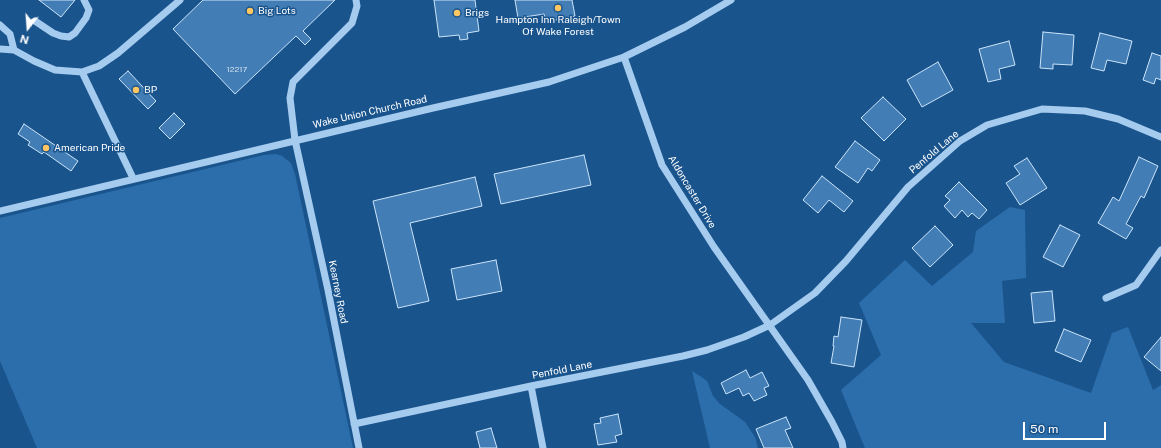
<!DOCTYPE html>
<style>
body{margin:0}
#map{position:relative;width:1161px;height:448px;overflow:hidden;background:#1a548d;font-family:"Public Sans",sans-serif}
canvas{display:block}
.north{position:absolute;left:8px;top:8px;width:40px;height:40px;-webkit-text-stroke:3px #1a548d;paint-order:stroke;rotate:197deg;font-size:11px;font-weight:700;line-height:16px;text-align:center;color:#fff}
.north::after{content:'';display:block;margin:auto;width:14px;height:18px;background:#fff;clip-path:polygon(50% 0,100% 100%,50% 72%,0 100%)}
.scale{position:absolute;left:1023px;top:422px;width:83px;height:18px;box-sizing:border-box;border:2px solid #fff;border-top:0;padding-left:5px;font-size:12px;line-height:14px;white-space:nowrap;color:#fff;-webkit-text-stroke:3px #1a548d;paint-order:stroke}
</style>
<div id="map">
<canvas width="1161" height="448"></canvas>
<div class="north">N</div>
<div class="scale">50 m</div>
</div>
<script>
const g = document.querySelector('canvas').getContext('2d');
g.lineJoin = 'round';
function fillPath(path, color) { g.fillStyle = color; g.fill(path, 'evenodd'); }
const poly = rows => new Path2D(rows.map(r => 'M' + r).join(''));
function strokePath(path, color, width, dash) { g.strokeStyle = color; g.lineWidth = width; g.lineCap = dash ? 'butt' : 'round'; g.setLineDash(dash || []); g.stroke(path); }
function label(font, color, halo, rows, align = 'center') {
  g.font = font + ' "Public Sans",sans-serif'; g.lineWidth = 3; g.setLineDash([]); g.textBaseline = 'middle'; g.strokeStyle = halo; g.fillStyle = color; for (const [text, x, y, turn = 0] of rows) {
    g.save(); g.translate(x, y); g.rotate((+turn || 0) * Math.PI / 180); g.textAlign = isNaN(turn) ? turn : align; if (halo) g.strokeText(text, 0, 0); g.fillText(text, 0, 0); g.restore();
  }
}
fillPath(poly([
 [276,154,282,156,291,163,295,174,353,448,37,448,0,361,0,218,264,155],
 [1010,207,1025,210,1026,278,1002,281,1005,323,971,323,1004,362,1091,393,1112,333,1128,327,1153,390,1161,385,1161,448,865,448,841,390,881,355,859,303,905,260,932,286,973,252,976,231],
 [692,371,700,376,707,381,713,396,720,404,745,422,755,437,758,448,710,448]
]), '#2c6eab');
const building = poly([
 [39,0,75,0,61,17,39,0],
 [203,0,335,0,303,31,311,39,305,45,296,36,235,94,173,29,203,0],
 [434,0,475,0,479,31,467,33,468,39,460,40,459,35,439,37,434,0],
 [515,0,572,0,575,16,546,22,544,14,518,18,515,0],
 [1043,32,1074,35,1072,65,1053,64,1053,69,1040,68,1043,32],
 [1100,33,1132,41,1126,64,1107,60,1104,71,1091,68,1100,33],
 [1009,41,1015,65,999,69,1001,79,988,82,979,49,1009,41],
 [1152,53,1161,56,1161,80,1156,78,1154,84,1143,80,1152,53],
 [938,62,953,90,922,107,907,80,938,62],
 [128,71,156,101,148,109,119,79,128,71],
 [883,97,906,119,884,141,861,118,883,97],
 [174,113,185,124,170,139,159,128,174,113],
 [24,124,78,161,71,171,44,152,42,154,28,145,30,142,18,134,24,124],
 [855,141,880,160,872,171,868,168,858,183,835,167,855,141],
 [584,155,591,185,501,204,494,174,584,155],
 [1139,157,1158,166,1144,198,1141,196,1126,224,1133,228,1126,239,1098,223,1113,197,1119,201,1139,157],
 [1027,158,1047,188,1020,205,1006,183,1020,174,1014,166,1027,158],
 [822,176,853,201,844,212,829,200,818,213,803,200,822,176],
 [475,177,482,206,410,223,429,301,398,308,373,201,475,177],
 [959,182,987,210,979,219,972,213,968,217,962,210,955,218,944,206,950,200,945,196,959,182],
 [1060,225,1080,235,1063,267,1043,257,1060,225],
 [935,226,953,245,930,267,912,248,935,226],
 [496,260,502,291,457,300,451,269,496,260],
 [1052,291,1055,321,1034,323,1031,293,1052,291],
 [841,317,862,320,854,367,831,363,834,346,833,346,834,336,838,337,841,317],
 [1064,329,1091,340,1081,362,1055,351,1064,329],
 [1161,337,1161,371,1144,357,1161,337],
 [746,370,750,378,762,372,769,386,764,388,767,395,754,401,749,393,743,396,739,388,726,394,721,383,746,370],
 [618,414,622,434,615,436,617,442,598,445,594,424,601,423,600,418,618,414],
 [786,417,791,428,785,430,793,448,764,448,756,429,786,417],
 [491,428,497,448,480,448,476,432,491,428]
]);
fillPath(building, '#427eb5');
strokePath(building, '#cbe4fa', 1);
strokePath(poly([
 [356,0,357,6,352,23,293,82,290,98,295,140,328,290,359,448],
 [35,21,53,33,61,36,69,37,75,33,86,18,89,10,84,0],
 [0,25,10,34,14,50],
 [0,49,14,50,34,61,55,70,82,72,133,178],
 [624,57,662,165,714,247,808,380,832,422,842,442,843,448],
 [82,72,99,66,118,53,180,0],
 [0,211,433,108,549,82,624,57,685,27,731,0],
 [1106,298,1136,285,1161,250],
 [531,386,543,448],
 [354,424,531,386,683,356,707,350,744,337,770,325,815,293,846,261,908,187,960,141,987,125,1042,109,1085,111,1118,119,1161,137]
]), '#a5cbee', 7);
for (const [x, y, r, color] of [
 [558,8,4,"#ffc662"],
 [250,11,4,"#ffc662"],
 [457,13,4,"#ffc662"],
 [136,90,4,"#ffc662"],
 [46,148,4,"#ffc662"]
]) { const dot = new Path2D(); dot.arc(x, y, r, 0, 2 * Math.PI); g.fillStyle = color; g.fill(dot); strokePath(dot, '#1a548d', 1.5); }
label('8px', '#d0dfec', null, [
 ["12217",237,70]
]);
label('10px', '#fff', '#1a548d', [
 ["Big Lots",258,11],
 ["Brigs",465,13],
 ["Hampton Inn Raleigh/Town",558,20,"center"],
 ["Of Wake Forest",558,32,"center"],
 ["BP",144,90],
 ["American Pride",54,148]
], 'left');
label('10px', '#fff', '#1a548d', [
 ["Wake Union Church Road",370,112,-13],
 ["Penfold Lane",934,152,-40],
 ["Aldoncaster Drive",692,192,59],
 ["Kearney Road",338,292,79],
 ["Penfold Lane",562,370,-11]
]);
</script>
